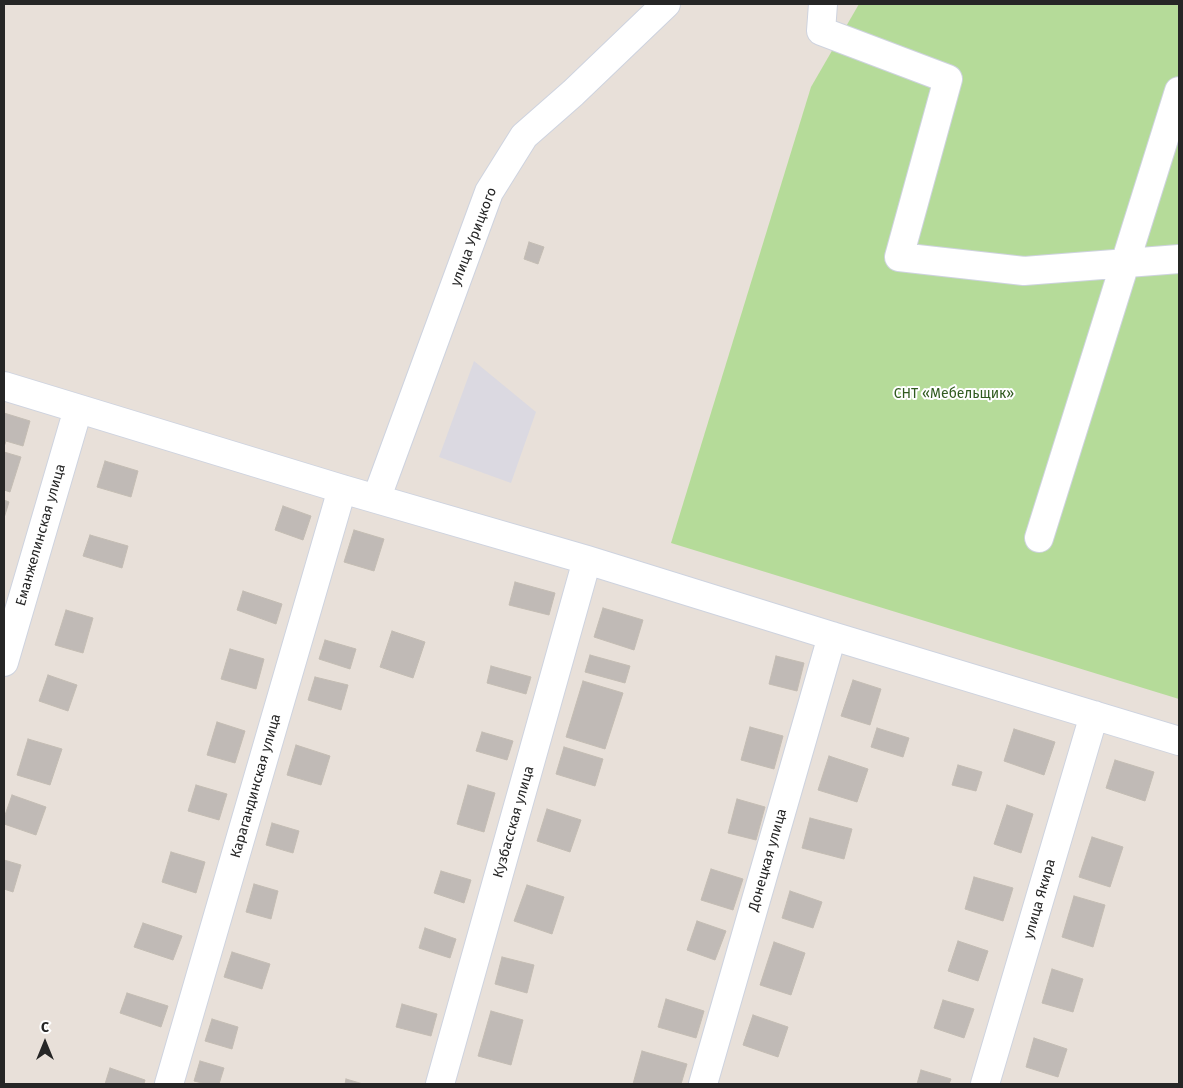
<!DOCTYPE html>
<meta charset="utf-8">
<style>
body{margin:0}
#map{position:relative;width:1183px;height:1088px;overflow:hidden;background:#e8e0d9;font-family:"Fira Sans",sans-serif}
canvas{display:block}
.frame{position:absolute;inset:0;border:5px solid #262626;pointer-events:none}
.north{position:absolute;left:20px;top:1018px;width:50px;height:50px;-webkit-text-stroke:4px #fff;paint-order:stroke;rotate:0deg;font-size:14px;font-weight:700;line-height:20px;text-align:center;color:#262626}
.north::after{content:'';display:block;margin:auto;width:18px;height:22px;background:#262626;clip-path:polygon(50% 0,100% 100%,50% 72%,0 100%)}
</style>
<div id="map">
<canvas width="1183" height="1088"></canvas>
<div class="frame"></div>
<div class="north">С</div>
</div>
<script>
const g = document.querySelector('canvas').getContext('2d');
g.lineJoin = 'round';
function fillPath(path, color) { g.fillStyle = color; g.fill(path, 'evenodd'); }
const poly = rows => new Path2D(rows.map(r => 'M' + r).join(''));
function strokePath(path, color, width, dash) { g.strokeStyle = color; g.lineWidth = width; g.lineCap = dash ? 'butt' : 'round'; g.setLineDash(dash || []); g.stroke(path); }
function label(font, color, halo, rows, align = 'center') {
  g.font = font + ' "Fira Sans",sans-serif'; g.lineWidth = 4; g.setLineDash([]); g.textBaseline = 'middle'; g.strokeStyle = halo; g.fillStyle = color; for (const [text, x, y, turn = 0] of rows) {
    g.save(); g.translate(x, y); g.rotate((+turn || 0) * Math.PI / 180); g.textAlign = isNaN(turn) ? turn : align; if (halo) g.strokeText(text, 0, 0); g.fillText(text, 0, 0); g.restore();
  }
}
fillPath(poly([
 [474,361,536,412,511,483,439,457]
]), '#dbd9e1');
fillPath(poly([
 [859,4,1179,4,1179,699,671,543,811,87]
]), '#b5db99');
const building = poly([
 [529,242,544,247,538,264,524,259,529,242],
 [4,413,30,421,23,446,6,441,4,447,4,413],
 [4,452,21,457,10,492,4,490,4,452],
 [105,461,138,471,131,497,97,487,105,461],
 [4,500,9,502,4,518,4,500],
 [283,506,311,516,303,540,275,530,283,506],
 [354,530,384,539,374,571,344,562,354,530],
 [90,535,128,546,122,568,83,556,90,535],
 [515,582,555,593,549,615,509,605,515,582],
 [243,591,282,604,276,624,237,610,243,591],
 [603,608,643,620,634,650,594,637,603,608],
 [66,610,93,618,83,653,55,645,66,610],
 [392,631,425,642,413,678,380,667,392,631],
 [325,640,356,649,350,669,319,659,325,640],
 [230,649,264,659,256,689,221,679,230,649],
 [590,655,630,666,625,683,585,672,590,655],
 [776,656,804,663,797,691,769,684,776,656],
 [491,666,531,677,526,694,487,683,491,666],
 [48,675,77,685,68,711,39,701,48,675],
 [315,677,348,685,341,710,308,700,315,677],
 [853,680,881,689,870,725,841,716,853,680],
 [583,681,623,693,605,749,566,737,583,681],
 [217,722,245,731,235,763,207,755,217,722],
 [750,727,783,736,774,769,741,760,750,727],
 [877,728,909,738,903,757,871,747,877,728],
 [1014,729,1055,742,1044,775,1004,761,1014,729],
 [482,732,513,741,507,760,476,751,482,732],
 [28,739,62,749,50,785,17,775,28,739],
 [296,745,330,756,321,785,287,775,296,745],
 [564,747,603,759,595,786,556,774,564,747],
 [829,756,868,769,857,802,818,790,829,756],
 [1115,760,1154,772,1145,801,1106,788,1115,760],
 [958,765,982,772,976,791,952,785,958,765],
 [196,785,227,794,219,820,188,811,196,785],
 [468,785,495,793,484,832,457,824,468,785],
 [12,795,46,807,36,835,4,824,4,818,12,795],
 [737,799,765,807,756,840,728,833,737,799],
 [1007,805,1033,814,1021,853,994,844,1007,805],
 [547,809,581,820,570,852,537,841,547,809],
 [810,818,852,829,844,859,802,848,810,818],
 [272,823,299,831,293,853,266,845,272,823],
 [1092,837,1123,847,1110,887,1079,877,1092,837],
 [171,852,205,862,196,893,162,882,171,852],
 [4,860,21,865,13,892,4,889,4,860],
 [711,869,743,879,733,910,701,900,711,869],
 [441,871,471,880,464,903,434,893,441,871],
 [974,877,1013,888,1003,921,965,909,974,877],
 [254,884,278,891,271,919,246,912,254,884],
 [527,885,564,897,552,934,514,921,527,885],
 [790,891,822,902,813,928,782,918,790,891],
 [1074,896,1105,905,1093,947,1062,937,1074,896],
 [697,921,726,931,715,960,687,950,697,921],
 [143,923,182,936,173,960,134,947,143,923],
 [425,928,456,939,450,958,419,948,425,928],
 [958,941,988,951,978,981,948,971,958,941],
 [774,942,805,953,791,995,760,985,774,942],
 [232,952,270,964,262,989,224,977,232,952],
 [502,957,534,965,527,993,495,984,502,957],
 [1052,969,1083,979,1073,1012,1042,1003,1052,969],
 [127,993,168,1006,161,1027,120,1013,127,993],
 [666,999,704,1011,696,1038,658,1027,666,999],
 [943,1000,974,1009,964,1038,934,1028,943,1000],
 [402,1004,437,1014,431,1036,396,1027,402,1004],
 [491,1011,523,1020,511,1065,478,1056,491,1011],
 [753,1015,788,1027,778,1057,743,1045,753,1015],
 [212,1019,238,1027,232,1049,205,1041,212,1019],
 [1034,1038,1067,1049,1058,1077,1026,1067,1034,1038],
 [642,1051,687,1064,681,1084,633,1084,642,1051],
 [200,1061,224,1068,219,1084,206,1084,194,1081,200,1061],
 [110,1068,145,1080,144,1084,105,1084,110,1068],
 [921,1070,951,1079,949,1084,917,1084,921,1070],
 [346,1079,363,1084,345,1084,346,1079]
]);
fillPath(building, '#c0bab6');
strokePath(building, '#c3bcb3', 1);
const minor = poly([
 [823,4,821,31,948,79,899,257,1024,271,1179,259],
 [4,386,342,489,587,560,832,636,1179,741],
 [377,497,489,192,524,136,573,93,666,4],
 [1039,538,1179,91],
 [4,662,78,409],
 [169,1084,342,489],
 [440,1084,587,560],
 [703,1084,832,636],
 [985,1084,1094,715]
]);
strokePath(minor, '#ced3df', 30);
strokePath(minor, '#fff', 28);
label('14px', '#262626', '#fff', [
 ["улица Урицкого",474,237,-69],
 ["Еманжелинская улица",41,535,-74],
 ["Карагандинская улица",256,786,-74],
 ["Кузбасская улица",514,822,-74],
 ["Донецкая улица",768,860,-74],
 ["улица Якира",1040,899,-74]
]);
label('14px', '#305b1f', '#fff', [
 ["СНТ «Мебельщик»",954,394]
]);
</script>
